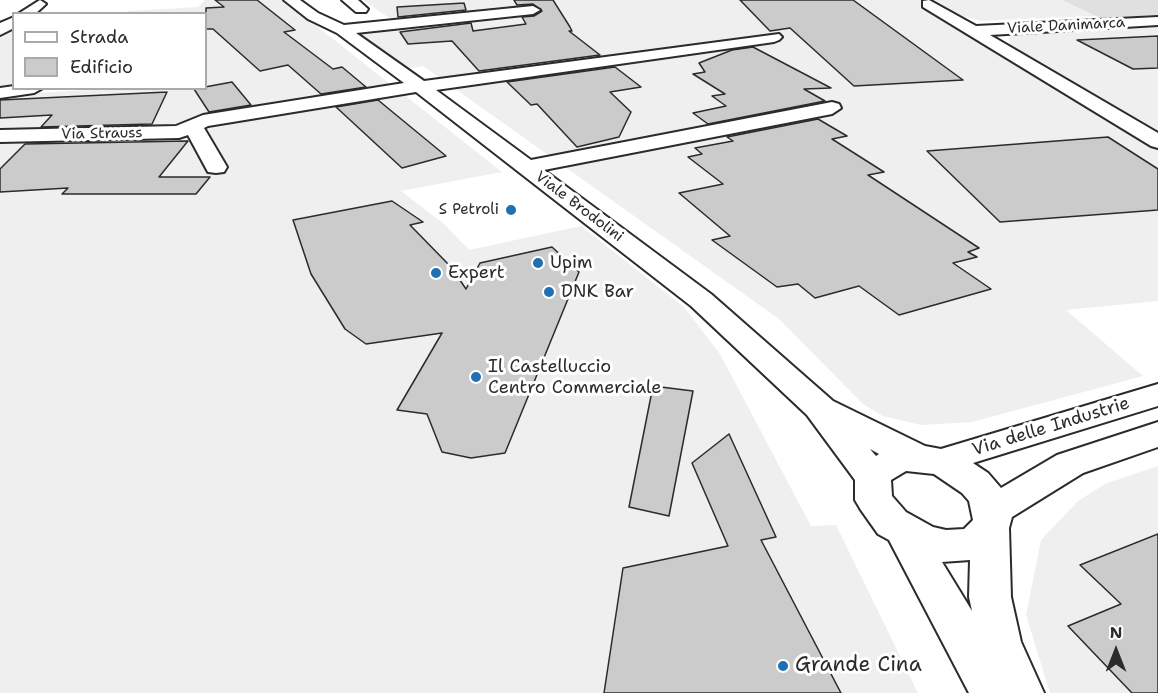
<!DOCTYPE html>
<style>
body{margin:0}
#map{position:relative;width:1158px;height:693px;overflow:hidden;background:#fff;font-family:"Shantell Sans",sans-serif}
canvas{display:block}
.legend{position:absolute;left:12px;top:12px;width:195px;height:78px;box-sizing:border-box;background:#fff;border:2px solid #aaa;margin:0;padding:8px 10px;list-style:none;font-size:18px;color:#2b2b2b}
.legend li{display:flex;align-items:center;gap:12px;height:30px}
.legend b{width:30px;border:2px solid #aaa}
.north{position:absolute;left:1086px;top:621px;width:60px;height:60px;-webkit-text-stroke:4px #fff;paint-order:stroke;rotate:0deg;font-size:16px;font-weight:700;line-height:24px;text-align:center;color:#2b2b2b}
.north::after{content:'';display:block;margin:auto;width:21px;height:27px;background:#2b2b2b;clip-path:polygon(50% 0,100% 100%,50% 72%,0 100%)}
</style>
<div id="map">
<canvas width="1158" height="693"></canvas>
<ul class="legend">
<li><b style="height:8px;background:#fff"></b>Strada</li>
<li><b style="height:16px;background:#cbcbcb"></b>Edificio</li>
</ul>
<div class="north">N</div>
</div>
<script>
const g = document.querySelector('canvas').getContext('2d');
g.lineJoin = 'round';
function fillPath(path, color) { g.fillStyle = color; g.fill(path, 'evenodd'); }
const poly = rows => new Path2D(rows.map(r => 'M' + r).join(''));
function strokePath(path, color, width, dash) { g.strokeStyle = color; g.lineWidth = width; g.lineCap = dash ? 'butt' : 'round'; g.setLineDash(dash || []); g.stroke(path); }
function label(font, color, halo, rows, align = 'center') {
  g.font = font + ' "Shantell Sans",sans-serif'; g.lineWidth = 6; g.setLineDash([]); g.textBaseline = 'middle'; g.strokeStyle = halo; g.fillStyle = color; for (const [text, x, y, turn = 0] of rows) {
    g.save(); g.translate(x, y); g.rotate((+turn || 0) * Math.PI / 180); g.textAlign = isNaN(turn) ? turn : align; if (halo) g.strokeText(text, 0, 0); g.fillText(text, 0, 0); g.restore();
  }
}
fillPath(poly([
 [205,0,284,0,395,88,205,118,164,129,0,130,0,95,105,89,206,88,206,14,126,13,129,11,198,7],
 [363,0,1062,0,1096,16,981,21,958,15,935,2,920,3,1158,147,1158,301,1066,310,1143,376,972,422,921,425,883,416,863,404,779,319,423,66,405,69,352,33,395,22],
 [1158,23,1158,135,1009,46,1009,38,1020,33],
 [13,28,14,88,0,91,0,33],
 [402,93,502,172,401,191,444,224,469,250,581,226,684,307,720,354,811,526,836,525,918,693,0,693,0,141,194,138,211,170,227,170,204,130,207,125],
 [1158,466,1158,693,1050,693,1026,615,1041,540,1078,501,1105,484]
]), '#efefef');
fillPath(poly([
 [1062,0,1158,0,1158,15,1100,18]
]), '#e0e0e0');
const building = poly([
 [215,0,257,0,295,30,284,32,333,69,342,67,366,87,321,94,288,65,260,71,213,29,206,29,206,8,224,7,215,0],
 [514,0,553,0,570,27,572,31,569,31,600,55,479,71,452,41,408,44,400,32,471,23,473,31,526,24,522,17,534,16,542,11,533,4,517,5,514,0],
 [740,0,853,0,963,80,854,86,790,28,770,31,740,0],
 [464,3,466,10,398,17,397,7,464,3],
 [1158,36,1158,68,1133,69,1077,40,1158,36],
 [753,47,831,88,804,89,825,101,708,124,693,113,726,106,712,96,725,94,693,74,705,72,699,63,732,50,753,47],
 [615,67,641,87,610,92,631,112,619,137,577,147,537,104,531,105,507,82,615,67],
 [232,82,251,105,209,112,194,89,232,82],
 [167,92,152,124,41,127,52,115,0,118,0,100,167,92],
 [378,100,446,156,402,168,336,107,378,100],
 [818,119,847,136,832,139,884,172,868,175,979,248,968,252,977,257,953,263,991,289,899,315,859,286,815,298,798,284,777,287,712,240,730,236,679,193,723,184,688,157,702,154,695,148,733,141,727,137,818,119],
 [1108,137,1158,169,1158,210,1000,222,927,151,1108,137],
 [188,141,159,177,210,177,196,194,62,194,68,188,0,192,0,169,25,144,188,141],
 [392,201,423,222,410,225,451,267,466,289,480,263,552,247,579,272,505,453,471,458,442,452,427,414,397,410,442,333,366,344,345,329,311,274,293,220,392,201],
 [653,386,693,391,669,516,629,507,653,386],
 [729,434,776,537,761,540,841,693,604,693,623,568,728,546,692,463,729,434],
 [1158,534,1158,693,1132,693,1068,626,1121,604,1080,565,1158,534]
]);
fillPath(building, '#cbcbcb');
strokePath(building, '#2b2b2b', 1.5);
const minor = poly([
 [40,0,46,4,35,14,18,14,40,0],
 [284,0,300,0,318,13,344,25,533,6,540,10,533,14,356,33,424,81,779,34,782,37,779,40,774,42,436,90,531,160,832,102,839,104,841,108,832,114,544,170,711,294,833,401,925,446,941,449,1158,384,1158,406,973,463,988,473,1001,488,1057,455,1158,422,1158,447,1083,473,1012,517,1009,528,1011,597,1021,642,1044,693,969,693,889,540,878,534,861,510,855,500,855,480,807,415,691,306,416,92,208,126,204,128,227,167,224,172,216,173,208,172,188,135,179,138,0,142,0,130,176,126,203,115,404,83,337,33,308,19,284,0],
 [870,449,879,454,876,456,870,449],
 [906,471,934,474,962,493,969,501,973,520,964,529,946,530,933,527,906,512,892,496,891,480,906,471],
 [970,560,969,597,972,611,942,562,970,560],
 [342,0,358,0,368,9,366,12,356,12,342,0],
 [929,0,976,26,1158,17,1158,25,990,35,1158,133,1158,148,1151,146,923,7,923,1,929,0],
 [14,17,14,28,0,35,0,23,14,17],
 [14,86,14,88,43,88,34,93,0,98,0,88,14,86]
]);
strokePath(minor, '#2b2b2b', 4);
fillPath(minor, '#fff');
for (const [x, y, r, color] of [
 [511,210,6,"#1f6fb2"],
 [538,263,6,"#1f6fb2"],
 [436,273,6,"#1f6fb2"],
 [549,292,6,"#1f6fb2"],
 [476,377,6,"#1f6fb2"],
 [783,666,6,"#1f6fb2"]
]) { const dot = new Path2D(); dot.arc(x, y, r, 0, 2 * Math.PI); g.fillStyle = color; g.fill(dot); strokePath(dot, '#fff', 2); }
label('15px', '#2b2b2b', '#fff', [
 ["Viale Danimarca",1066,26,-3],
 ["Via Strauss",102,134,-1],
 ["Viale Brodolini",579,207,37]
]);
label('15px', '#2b2b2b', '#fff', [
 ["S Petroli",499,210]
], 'right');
label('18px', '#2b2b2b', '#fff', [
 ["Upim",550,263],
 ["Expert",448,273],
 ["DNK Bar",561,292],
 ["Il Castelluccio",488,367],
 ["Centro Commerciale",488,388]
], 'left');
label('18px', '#2b2b2b', '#fff', [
 ["Via delle Industrie",1051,427,-17]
]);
label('21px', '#2b2b2b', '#fff', [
 ["Grande Cina",795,666]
], 'left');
</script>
